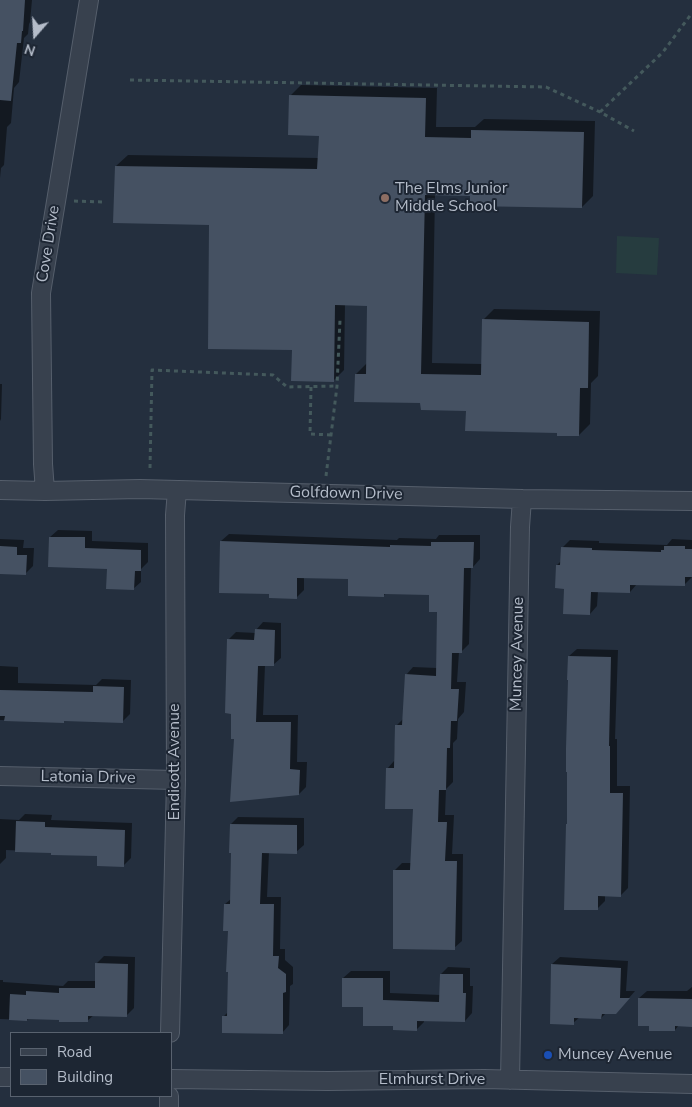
<!DOCTYPE html>
<style>
body{margin:0}
#map{position:relative;width:692px;height:1107px;overflow:hidden;background:#242f3e;font-family:"Nunito Sans",sans-serif}
canvas{display:block}
.legend{position:absolute;left:10px;top:1032px;width:162px;height:65px;box-sizing:border-box;background:#1d2633;border:1px solid #59626f;margin:0;padding:6px 9px;list-style:none;font-size:15px;color:#b4bcc9}
.legend li{display:flex;align-items:center;gap:10px;height:25px}
.legend b{width:25px;border:1px solid #59626f}
.north{position:absolute;left:10px;top:10px;width:50px;height:50px;-webkit-text-stroke:4px #1d2633;paint-order:stroke;rotate:199deg;font-size:14px;font-weight:700;line-height:20px;text-align:center;color:#b4bcc9}
.north::after{content:'';display:block;margin:auto;width:18px;height:22px;background:#b4bcc9;clip-path:polygon(50% 0,100% 100%,50% 72%,0 100%)}
</style>
<div id="map">
<canvas width="692" height="1107"></canvas>
<ul class="legend">
<li><b style="height:6px;background:#38414e"></b>Road</li>
<li><b style="height:14px;background:#455162"></b>Building</li>
</ul>
<div class="north">N</div>
</div>
<script>
const g = document.querySelector('canvas').getContext('2d');
g.lineJoin = 'round';
function fillPath(path, color) { g.fillStyle = color; g.fill(path, 'evenodd'); }
const poly = rows => new Path2D(rows.map(r => 'M' + r).join(''));
function strokePath(path, color, width, dash) { g.strokeStyle = color; g.lineWidth = width; g.lineCap = dash ? 'butt' : 'round'; g.setLineDash(dash || []); g.stroke(path); }
function label(font, color, halo, rows, align = 'center') {
  g.font = font + ' "Nunito Sans",sans-serif'; g.lineWidth = 4; g.setLineDash([]); g.textBaseline = 'middle'; g.strokeStyle = halo; g.fillStyle = color; for (const [text, x, y, turn = 0] of rows) {
    g.save(); g.translate(x, y); g.rotate((+turn || 0) * Math.PI / 180); g.textAlign = isNaN(turn) ? turn : align; if (halo) g.strokeText(text, 0, 0); g.fillText(text, 0, 0); g.restore();
  }
}
fillPath(poly([
 [617,236,659,238,657,275,616,273]
]), '#263c3f');
fillPath(poly([
 [0,0,32,0,30,22,29,24,28,34,24,38,19,82,14,88,11,123,7,127,4,165,1,168,0,178],
 [301,85,437,88,436,127,475,127,484,119,595,121,593,196,582,207,472,194,435,194,432,363,482,364,483,320,494,309,600,311,598,376,591,383,590,424,579,435,559,431,467,409,422,402,356,374,367,363,368,305,345,304,344,370,333,381,293,349,210,224,116,166,128,155,319,158,320,135,290,96],
 [0,384,2,384,1,419,0,421],
 [58,530,92,531,92,541,148,543,148,562,141,569,141,582,133,589,108,567,50,537],
 [229,534,397,540,399,538,436,539,439,535,480,535,480,559,473,567,471,567,469,644,461,652,459,652,457,682,466,682,464,712,458,719,457,739,453,743,453,782,446,789,445,815,454,815,452,854,463,854,462,941,454,948,395,870,402,863,412,863,414,808,387,769,394,761,396,726,404,718,406,675,413,667,437,668,438,611,431,594,386,593,383,596,350,578,304,577,304,590,296,598,271,593,221,541],
 [0,539,24,540,23,548,34,548,33,566,25,574,0,573],
 [672,539,692,540,692,577,684,585,637,584,630,592,598,591,597,606,590,614,565,588,557,565,562,560,562,548,570,540,599,541,599,543,667,545],
 [263,622,281,623,281,658,273,665,265,665,263,715,298,715,297,762,307,762,306,787,299,794,235,738,228,640,236,632,256,633,256,630],
 [577,649,618,650,615,739,617,739,617,786,630,786,628,888,621,895,605,895,605,901,597,909,568,824,569,656],
 [0,666,18,667,18,683,96,685,102,679,131,680,130,714,122,722,65,720,64,721,0,720],
 [25,814,52,815,51,820,132,823,131,858,123,866,98,855,52,852,6,850,6,858,0,864,0,819,19,820],
 [238,817,304,818,304,845,296,852,269,852,267,897,281,897,280,949,285,949,285,960,293,967,293,984,290,986,289,1025,282,1033,224,1016,229,1011,230,930,225,904,231,899,231,824],
 [104,956,135,957,134,1008,126,1016,94,1015,87,1021,29,1017,27,1020,0,1019,0,980,3,980,3,982,63,986,68,981,96,981,97,963],
 [560,957,628,961,626,991,635,991,623,1005,606,1013,601,1018,580,1017,573,1023,552,964],
 [448,967,470,968,470,986,473,986,472,1013,465,1021,424,1020,424,1022,417,1029,394,1025,364,1006,343,978,351,971,390,971,390,993,441,995,441,974],
 [692,987,692,1025,679,1025,675,1030,639,998,647,991,687,991]
]), '#0007');
fillPath(poly([
 [0,0,25,0,23,31,22,31,21,43,17,43,11,101,0,100],
 [289,95,426,98,425,137,471,138,471,130,584,132,582,208,470,206,470,196,425,195,421,374,481,375,482,319,589,322,588,388,580,388,579,436,557,436,557,433,465,431,466,411,421,410,420,403,354,402,355,374,366,374,367,306,335,305,334,382,291,381,292,350,208,349,209,225,113,223,115,166,317,169,319,136,288,135],
 [49,537,85,537,85,548,141,550,141,571,135,571,134,590,106,589,107,569,48,567],
 [220,541,390,547,390,545,431,546,431,542,474,542,473,568,464,568,462,653,452,653,451,689,459,689,457,721,451,721,450,748,447,748,446,790,439,790,438,822,447,822,445,861,457,861,455,950,393,949,393,870,410,870,413,809,385,809,386,768,394,768,395,725,402,725,405,674,436,676,437,612,429,612,429,595,384,594,384,597,348,596,348,579,297,578,297,599,269,598,269,594,219,593],
 [0,546,17,547,17,555,27,555,26,575,0,574],
 [664,546,685,546,685,549,692,549,692,577,685,577,685,586,630,585,630,593,591,592,590,615,563,614,564,589,555,588,556,565,560,565,561,547,592,548,592,550,661,552,661,550,664,550],
 [255,629,275,630,274,666,258,666,256,722,291,722,290,769,300,770,299,795,230,802,234,739,231,739,231,714,225,713,227,639,254,640],
 [568,656,611,657,609,746,610,746,610,793,623,793,621,897,598,896,598,910,564,910,566,824,567,824,567,772,566,772,566,748,568,680,567,680],
 [93,686,124,687,123,723,64,721,64,723,4,721,5,716,0,716,0,690,93,692],
 [16,821,45,822,45,827,125,830,124,867,97,866,97,856,51,855,51,853,15,852],
 [230,824,297,825,297,854,262,853,260,904,274,904,273,956,279,956,278,968,286,974,286,992,283,993,283,1034,222,1033,222,1016,227,1016,228,972,226,972,228,931,223,931,224,904,230,904,231,853,229,853],
 [95,963,128,964,127,1017,88,1016,88,1022,59,1022,59,1020,27,1019,27,1021,9,1020,10,994,26,995,26,991,59,993,59,988,95,988],
 [551,964,621,968,620,998,630,998,616,1014,602,1014,601,1019,574,1018,574,1025,550,1024],
 [440,974,463,974,463,993,466,993,465,1022,417,1021,417,1031,393,1030,393,1026,363,1026,363,1007,342,1007,342,978,383,978,383,1000,439,1002],
 [638,998,692,999,692,1027,675,1026,675,1031,649,1031,649,1026,638,1026]
]), '#455162');
const minor = poly([
 [0,490,45,491,140,489,522,499,692,501],
 [45,491,43,464,41,293,89,0],
 [0,776,176,780],
 [170,1033,176,780,175,515,177,490],
 [0,1077,11,1077],
 [171,1079,328,1081,484,1079,692,1084],
 [510,1080,520,527,522,499],
 [169,1096,169,1107]
]);
strokePath(minor, '#565f6c', 20);
strokePath(poly([
 [130,80,546,87,600,112,634,131],
 [600,112,663,52,692,13],
 [74,201,104,202],
 [311,387,310,434,331,435],
 [150,468,152,370,273,375,287,387,337,386],
 [326,476,337,386,340,320]
]), '#44595c', 3, [4, 4]);
strokePath(minor, '#38414e', 18);
for (const [x, y, r, color] of [
 [385,198,5,"#8d6e63"],
 [548,1055,5,"#1a4fb4"]
]) { const dot = new Path2D(); dot.arc(x, y, r, 0, 2 * Math.PI); g.fillStyle = color; g.fill(dot); strokePath(dot, '#1d2633', 2); }
label('16px', '#b4bcc9', '#1d2633', [
 ["The Elms Junior",395,189],
 ["Middle School",395,207],
 ["Muncey Avenue",558,1055]
], 'left');
label('16px', '#b4bcc9', '#1d2633', [
 ["Cove Drive",49,244,-81],
 ["Golfdown Drive",346,494,1],
 ["Muncey Avenue",518,654,-89],
 ["Endicott Avenue",175,762,-90],
 ["Latonia Drive",88,778,1],
 ["Elmhurst Drive",432,1080]
]);
</script>
